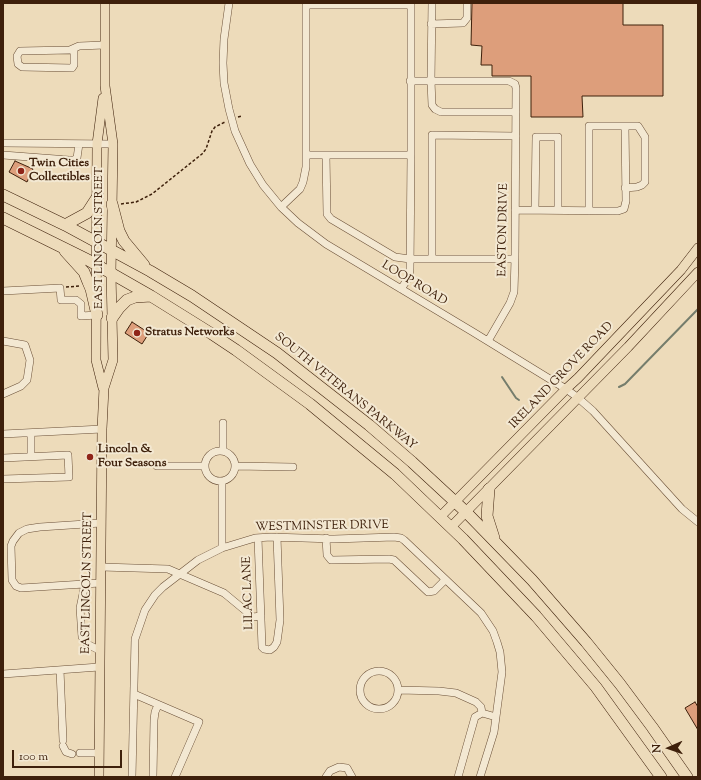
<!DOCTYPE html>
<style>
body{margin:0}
#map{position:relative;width:701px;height:780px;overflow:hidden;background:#eddbba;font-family:"Sorts Mill Goudy",serif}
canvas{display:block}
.frame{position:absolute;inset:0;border:4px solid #3e200b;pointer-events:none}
.north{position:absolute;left:649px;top:728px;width:40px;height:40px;-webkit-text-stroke:3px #f3e8d2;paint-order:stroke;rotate:268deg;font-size:11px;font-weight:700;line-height:16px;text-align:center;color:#3e200b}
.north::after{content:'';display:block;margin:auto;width:14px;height:18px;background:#3e200b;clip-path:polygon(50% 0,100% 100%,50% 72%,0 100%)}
.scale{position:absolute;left:12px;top:750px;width:110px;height:18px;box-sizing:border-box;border:2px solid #3e200b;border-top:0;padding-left:5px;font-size:12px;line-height:14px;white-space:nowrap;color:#3e200b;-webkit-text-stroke:3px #f3e8d2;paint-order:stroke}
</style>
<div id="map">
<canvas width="701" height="780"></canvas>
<div class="frame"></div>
<div class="north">N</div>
<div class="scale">100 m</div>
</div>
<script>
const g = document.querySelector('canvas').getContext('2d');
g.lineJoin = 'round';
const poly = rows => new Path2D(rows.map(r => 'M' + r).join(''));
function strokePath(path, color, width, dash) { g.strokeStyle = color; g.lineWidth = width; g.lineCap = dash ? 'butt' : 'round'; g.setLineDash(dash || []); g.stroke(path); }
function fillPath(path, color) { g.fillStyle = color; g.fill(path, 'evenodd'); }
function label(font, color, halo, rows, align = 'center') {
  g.font = font + ' "Sorts Mill Goudy",serif'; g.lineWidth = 4; g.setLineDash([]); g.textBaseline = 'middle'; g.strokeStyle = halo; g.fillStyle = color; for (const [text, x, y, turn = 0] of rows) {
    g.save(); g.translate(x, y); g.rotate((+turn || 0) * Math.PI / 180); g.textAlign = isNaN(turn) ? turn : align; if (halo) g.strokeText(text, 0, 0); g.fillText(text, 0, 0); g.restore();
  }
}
strokePath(poly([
 [502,377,516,398,519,400],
 [619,387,625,384,698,309]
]), '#757d6c', 2);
const building = poly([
 [472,3,623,3,623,25,663,25,663,96,582,96,583,117,531,117,531,76,492,76,492,65,481,65,482,46,471,45,472,3],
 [15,161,33,169,27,182,9,172,15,161],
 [132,322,149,333,142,344,125,333,132,322],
 [695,702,698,707,698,730,685,708,695,702]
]);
fillPath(building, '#dd9e7b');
strokePath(building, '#3e200b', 1);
const minor = poly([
 [229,3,224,39,223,63,224,83,229,109,235,131,250,164,263,185,281,207,298,223,326,244,473,332,566,389,577,397,593,411,682,509,698,522],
 [431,24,463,23,467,18,467,3],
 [74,49,74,65,72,68,22,67,18,64,17,56,20,51,70,50,79,46,104,45],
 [410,81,431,81,432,3],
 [625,126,638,126,645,137,645,182,642,185,637,187,625,188],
 [3,143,113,144],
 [3,155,69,160,74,160,77,158,79,144],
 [306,155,306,5,411,5,411,155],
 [326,155,327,214,331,219,395,257,410,259,515,259],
 [281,207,300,189,303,182,306,167,306,155,411,155,410,269,409,277,401,289],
 [515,210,618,211,624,209,626,201,625,126,589,126,589,211],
 [535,210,536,137,558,137,558,210],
 [432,259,432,135,516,136],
 [3,291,60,288,61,300,76,300,81,304,81,316,97,315],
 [3,341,25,345,30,360,27,380,21,386,3,394],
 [488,341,510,303,514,292,515,259,516,88,515,84,509,81,431,81,432,105,435,109,441,112,516,112],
 [31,433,31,456],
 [3,434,102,429],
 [223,451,223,423],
 '205 466a15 15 0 1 1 30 0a15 15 0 1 1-30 0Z',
 [3,458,68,455,69,477,3,479],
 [157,466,205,466],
 [235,466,293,467],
 [222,481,222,548],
 [258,538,262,647,264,649,270,650,274,647,277,642,280,620,277,537],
 [326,538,327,555,331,560,389,559,394,560,428,592,434,591,445,580],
 [101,567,168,569,224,593,253,617,261,616],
 [100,583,21,588,16,586,12,580,11,546,13,541,19,533,27,529,40,527,101,523],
 [85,584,80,608,82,637,87,644,99,650],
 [60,670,63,740],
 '360 690a19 19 0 1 1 38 0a19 19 0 1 1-38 0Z',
 [3,674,99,667],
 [399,690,439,691,456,693,476,702,481,707,482,713],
 [134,694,199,722,175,777],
 [63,746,66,752,72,754],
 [80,753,99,753],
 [132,777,135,639,145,610,155,595,163,587,198,560,222,548,255,538,271,537,334,539,394,537,401,538,404,540,481,613,493,631,497,642,500,652,502,672,494,732,480,777],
 [153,777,154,720,155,712,158,705],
 [326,777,330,771,339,767,347,768,352,777],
 [458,777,475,717,482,713,496,717]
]);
const major = poly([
 [103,98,97,144,96,360,103,388],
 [440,517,566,389,578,378,681,270,698,248],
 [451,527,628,347,698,272],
 [99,777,102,429,104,388,113,360,111,274,113,144,105,86,105,3]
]);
const highway = poly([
 [3,195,65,225,150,271,192,296,277,353,369,425,412,462,466,512,532,580,586,642,620,684,652,727,687,777],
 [112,204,119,231,124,241,144,265],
 [3,218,88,260,151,296,212,334,236,350,310,404,395,474,463,539,536,616,596,687,661,777],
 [65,225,87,213,98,196],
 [65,251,84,272,88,282,91,289,97,315],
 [112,318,119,308,127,300,135,297,151,296],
 [489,489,487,516,494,538]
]);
strokePath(minor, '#6a4f37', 8);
strokePath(major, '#3e200b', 10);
strokePath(highway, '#3e200b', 12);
strokePath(poly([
 [238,117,242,116],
 [121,204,136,202,152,194,202,154,206,149,212,131,215,127,225,122],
 [66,287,80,286]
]), '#3e200b', 1.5, [3, 2]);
strokePath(minor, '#f3e8d2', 7);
strokePath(major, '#eddbba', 9);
strokePath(highway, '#eddbba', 11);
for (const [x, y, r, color] of [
 [21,171,4,"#8f2418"],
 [137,333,4,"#8f2418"],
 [90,457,4,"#8f2418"]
]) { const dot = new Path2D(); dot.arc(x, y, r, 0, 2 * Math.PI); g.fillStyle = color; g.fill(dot); strokePath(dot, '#f3e8d2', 1.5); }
label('bold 12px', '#3e200b', '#f3e8d2', [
 ["Twin Cities",29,164],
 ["Collectibles",29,178],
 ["Stratus Networks",145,333],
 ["Lincoln &",98,450],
 ["Four Seasons",98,464]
], 'left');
label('12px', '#3e200b', '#f3e8d2', [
 ["EASTON DRIVE",504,230,-89],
 ["EAST LINCOLN STREET",100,238,-90],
 ["LOOP ROAD",414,284,31],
 ["IRELAND GROVE ROAD",562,376,-46],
 ["SOUTH VETERANS PARKWAY",345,392,39],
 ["WESTMINSTER DRIVE",322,527,-1],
 ["EAST LINCOLN STREET",88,583,-89],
 ["LILAC LANE",249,593,-92]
]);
</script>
